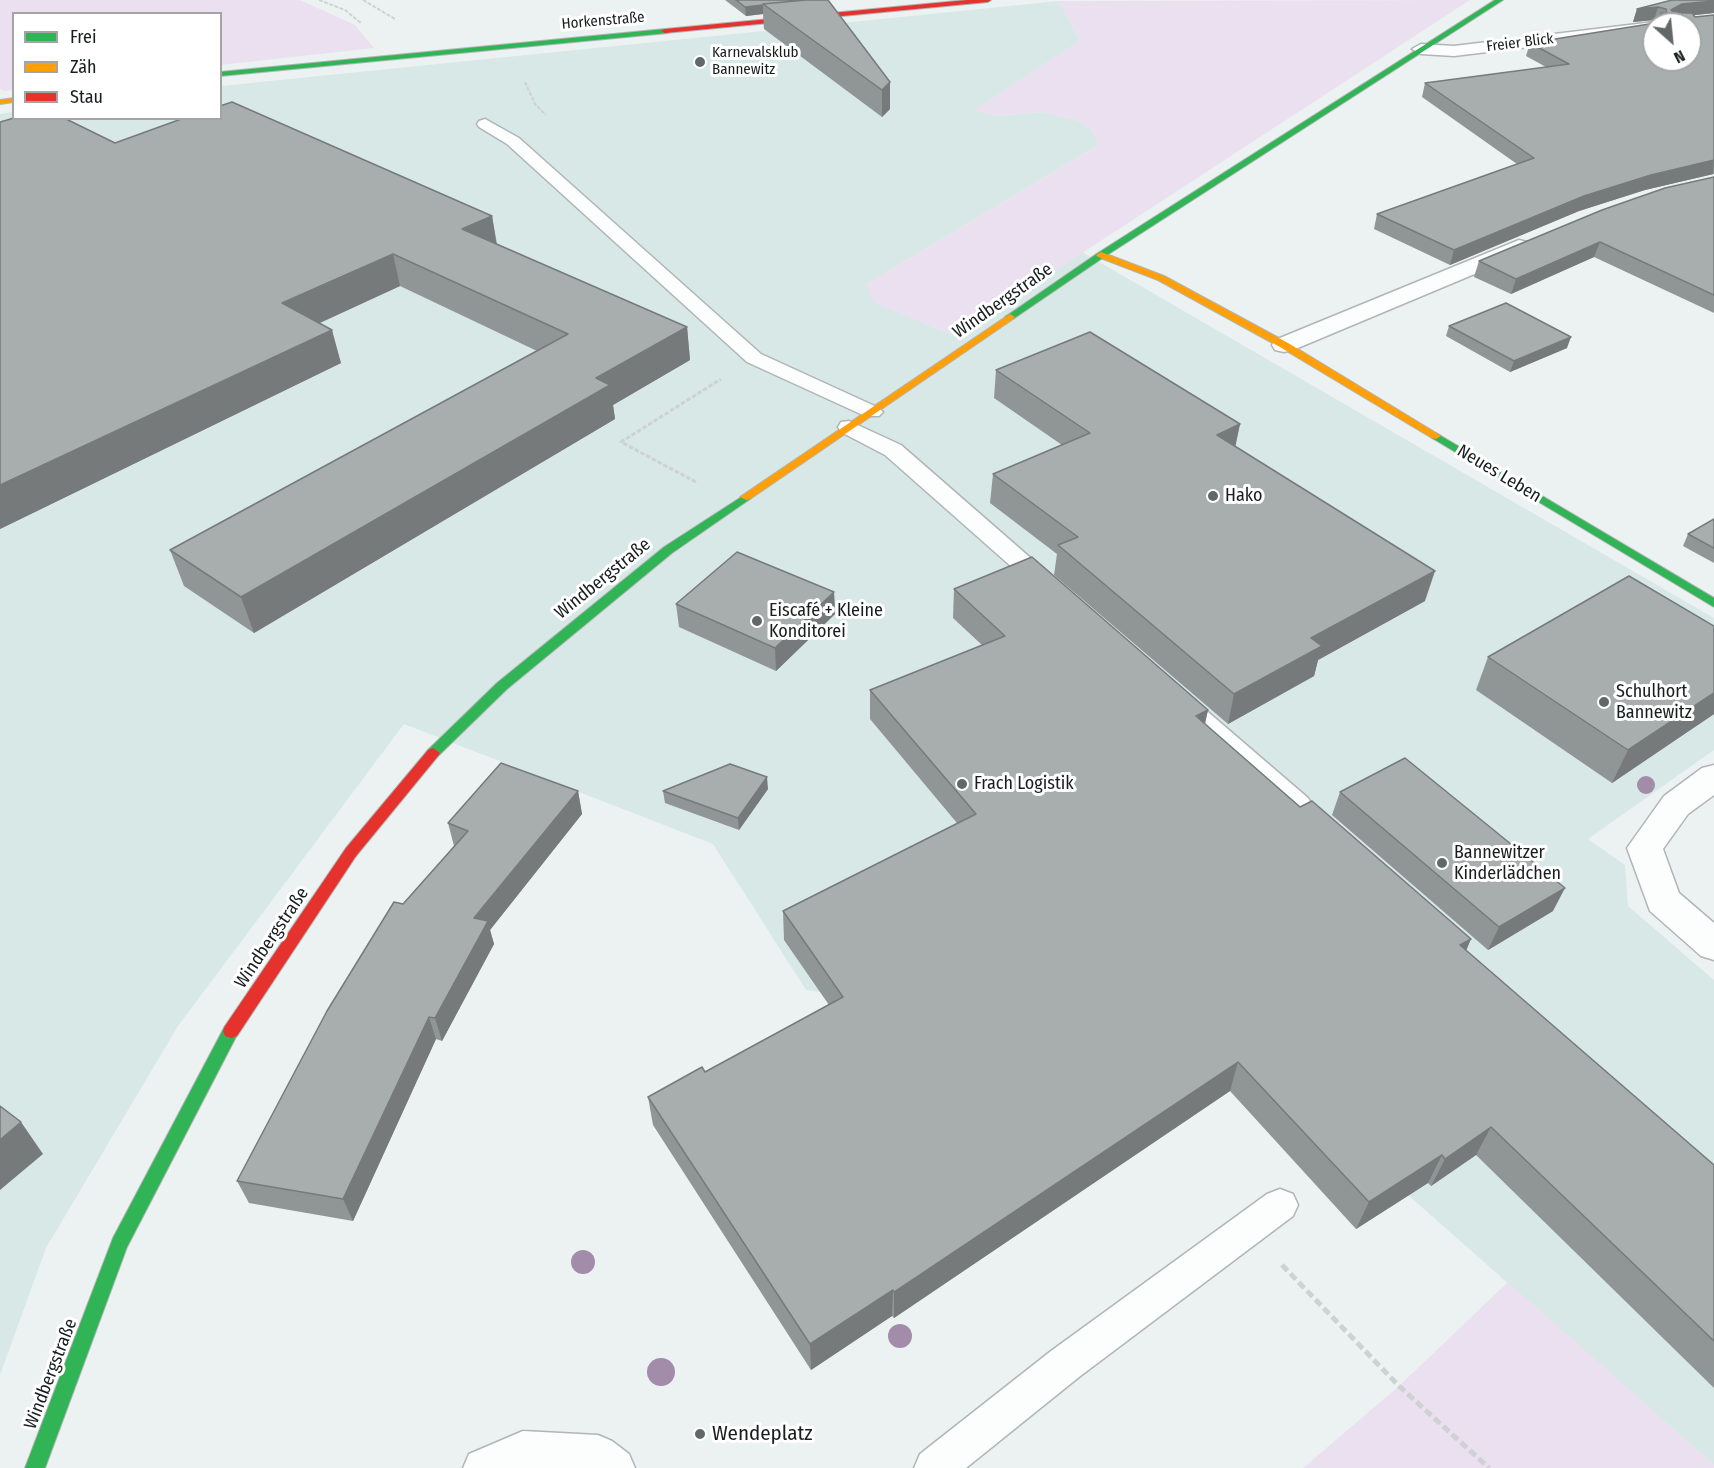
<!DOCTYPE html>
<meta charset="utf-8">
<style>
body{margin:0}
#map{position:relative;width:1714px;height:1468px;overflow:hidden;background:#ecf2f2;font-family:"Fira Sans Condensed",sans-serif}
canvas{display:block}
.legend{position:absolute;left:12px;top:12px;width:210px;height:108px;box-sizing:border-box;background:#fff;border:2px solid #a3a5a5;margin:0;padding:8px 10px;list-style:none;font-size:18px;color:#181e1e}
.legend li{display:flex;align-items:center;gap:12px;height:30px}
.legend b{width:30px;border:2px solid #a3a5a5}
.north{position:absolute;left:1642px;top:12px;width:60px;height:60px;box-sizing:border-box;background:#fff;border:2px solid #a3a5a5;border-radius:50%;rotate:153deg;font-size:16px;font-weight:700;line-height:24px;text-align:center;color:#181e1e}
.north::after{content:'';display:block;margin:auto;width:21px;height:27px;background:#626868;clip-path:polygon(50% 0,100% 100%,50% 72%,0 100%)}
</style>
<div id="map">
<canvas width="1714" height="1468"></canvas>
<ul class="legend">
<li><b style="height:8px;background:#30b455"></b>Frei</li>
<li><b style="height:8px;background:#ff9f0a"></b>Zäh</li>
<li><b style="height:8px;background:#e5322d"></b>Stau</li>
</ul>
<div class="north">N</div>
</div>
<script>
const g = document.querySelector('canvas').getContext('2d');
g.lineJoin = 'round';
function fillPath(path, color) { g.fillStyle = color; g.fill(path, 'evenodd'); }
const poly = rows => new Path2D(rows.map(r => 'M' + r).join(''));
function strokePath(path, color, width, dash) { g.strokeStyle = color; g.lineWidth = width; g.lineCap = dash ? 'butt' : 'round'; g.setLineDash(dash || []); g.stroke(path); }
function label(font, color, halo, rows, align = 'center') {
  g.font = font + ' "Fira Sans Condensed",sans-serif'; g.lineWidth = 6; g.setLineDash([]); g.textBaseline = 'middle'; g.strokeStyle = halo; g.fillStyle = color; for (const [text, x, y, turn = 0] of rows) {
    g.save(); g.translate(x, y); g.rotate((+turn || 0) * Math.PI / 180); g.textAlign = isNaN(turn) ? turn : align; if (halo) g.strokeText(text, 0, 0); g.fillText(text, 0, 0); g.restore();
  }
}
fillPath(poly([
 [1059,1,1080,41,975,110,997,116,1043,112,1079,121,1093,131,1098,145,867,284,874,302,955,336,1082,252,1714,618,1714,750,1588,839,1625,865,1628,906,1714,980,1714,1465,1408,1195,1274,1056,806,990,713,844,404,724,178,1026,46,1248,0,1375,0,114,13,112,14,118,220,118,221,86]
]), '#d7e8e7');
fillPath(poly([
 [0,0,300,0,355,25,374,48,221,65,220,14,14,14,13,90,5,91,0,89],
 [1470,0,955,336,873,302,867,284,1098,145,1093,131,1079,121,1043,112,997,116,974,110,1080,41,1059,1],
 [1508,1282,1714,1465,1714,1468,1303,1468,1399,1386]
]), '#ebe0f0');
const lane = poly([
 [485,119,519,138,761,354,879,408,883,412,879,416,865,416,747,362,507,144,479,127,477,124,479,121,485,119],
 [849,421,901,445,1057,581,1060,586,1057,591,1048,594,1039,591,885,455,841,432,838,427,841,422,849,421],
 [1178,691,1187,694,1308,798,1312,805,1308,812,1298,815,1288,812,1169,706,1165,700,1169,694,1178,691],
 [1280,1189,1293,1194,1298,1205,1293,1216,1079,1377,966,1468,914,1468,920,1454,1051,1351,1267,1194,1280,1189],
 [523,1431,598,1435,612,1441,629,1454,635,1468,463,1468,469,1454,523,1431]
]);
const street = poly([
 [1654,22,1661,24,1654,24,1654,32,1454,56,1421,54,1412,49,1421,44,1454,46,1654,22],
 [1519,240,1527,242,1530,247,1527,252,1293,350,1284,352,1275,350,1272,345,1275,340,1519,240],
 [1714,765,1714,795,1688,814,1663,849,1679,893,1714,923,1714,960,1701,956,1650,911,1627,848,1664,796,1702,768,1714,765]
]);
const fast = poly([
 [1495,0,1503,0,1104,257,1013,319,1005,317,1098,253,1495,0],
 [665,29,668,29,668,33,220,76,220,72,665,29],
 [1436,433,1714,598,1714,607,1432,438,1432,434,1436,433],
 [746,494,752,497,750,499,672,553,507,689,438,756,428,756,426,753,428,750,497,683,664,547,746,494],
 [231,1024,237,1026,239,1031,127,1247,45,1468,25,1468,113,1238,225,1026,231,1024]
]);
const slow = poly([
 [14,98,14,102,0,104,0,100,14,98],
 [1101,252,1164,276,1288,343,1441,436,1436,439,1432,438,1280,347,1158,280,1098,257,1096,255,1101,252],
 [1010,314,1015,317,1013,319,750,499,746,500,740,497,1010,314]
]);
const jam = poly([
 [967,0,991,0,988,2,665,33,661,31,665,29,967,0],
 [433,748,440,753,438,756,356,856,237,1036,231,1038,225,1036,223,1031,225,1026,346,848,428,750,433,748]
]);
strokePath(lane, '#b0b5b5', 3);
strokePath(street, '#b0b5b5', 3);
strokePath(fast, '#b0b5b5', 2);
strokePath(slow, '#b0b5b5', 2);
strokePath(jam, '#b0b5b5', 2);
strokePath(poly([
 [319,0,345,10,361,23],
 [363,0,395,19],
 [525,82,535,104,546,115]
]), '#ced2d2', 2, [4, 1.5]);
strokePath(poly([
 [696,482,621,442,721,379]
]), '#ced2d2', 3, [4.5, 2]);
strokePath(poly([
 [1282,1265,1399,1386,1489,1468]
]), '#ced2d2', 5, [8, 4]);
fillPath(lane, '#fcfdfd');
fillPath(street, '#fcfdfd');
fillPath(fast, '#30b455');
fillPath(slow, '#ff9f0a');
fillPath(jam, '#e5322d');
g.fillStyle = '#a38baa';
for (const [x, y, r] of [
 [1646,785,9],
 [583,1262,12],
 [900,1336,12],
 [661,1372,14]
]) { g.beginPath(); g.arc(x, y, r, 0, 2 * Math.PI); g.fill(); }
fillPath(poly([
 [725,0,828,0,890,82,890,109,882,117,764,29,763,14,746,16],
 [1672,0,1714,13,1694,15,1695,17,1714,15,1714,174,1645,190,1579,211,1450,265,1374,229,1377,214,1517,164,1422,97,1425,83,1546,67,1526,56,1530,43,1657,23,1658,21,1654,20,1633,22,1637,9],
 [0,122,115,143,492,216,497,244,687,327,690,360,613,405,615,419,254,633,184,586,170,550,537,351,400,286,320,323,341,363,0,529],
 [1714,177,1714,313,1594,257,1511,294,1474,277,1479,261],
 [1449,326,1567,348,1510,372,1446,336],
 [996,370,1240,424,1235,446,1425,601,1318,660,1314,676,1228,724,1054,575,1057,554,990,503,993,474,1062,445,994,398],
 [1714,519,1714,563,1683,546,1688,534],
 [954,589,1208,710,1205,724,1714,1165,1714,1388,1476,1155,1431,1186,1428,1183,1356,1229,1230,1091,894,1318,892,1316,811,1370,653,1125,648,1097,705,1072,829,1005,784,940,783,911,957,823,870,719,870,690,982,645,953,618],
 [834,592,835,614,776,671,679,627,676,604],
 [1714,626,1714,714,1612,783,1476,690,1488,657],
 [768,789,739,830,665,803,663,791],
 [578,791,582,814,490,930,494,944,442,1041,436,1039,353,1221,249,1203,237,1181,403,904,454,846,448,823],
 [1340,792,1553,911,1488,950,1332,815]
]), '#909696');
fillPath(poly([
 [1714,1,1714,13,1678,17,1671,10,1682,4],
 [763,5,763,14,746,16,745,7],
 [1658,7,1654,20,1633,22,1637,9],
 [890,82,890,109,882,117,882,90],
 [1714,160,1713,174,1645,190,1579,211,1450,265,1454,250,1584,196,1651,175],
 [492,216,497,248,462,229],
 [1600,242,1594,257,1511,294,1516,279],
 [393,254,400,286,291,336,282,303],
 [687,327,690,360,613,405,615,419,254,633,241,597,596,378],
 [332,330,341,363,0,529,0,485],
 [1571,337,1567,348,1510,372,1514,361],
 [1240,424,1234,453,1217,435],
 [1435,571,1425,601,1318,660,1314,676,1228,724,1234,694,1311,638],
 [834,592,835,614,776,671,775,648],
 [1714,693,1714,714,1612,783,1628,750],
 [1208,710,1201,739,1196,716],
 [767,777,768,789,739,830,738,818],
 [578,791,582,814,490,930,494,944,442,1041,435,1018,474,918],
 [1565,888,1553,911,1488,950,1499,927],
 [1471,939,1459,968,1460,945],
 [429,1017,436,1039,353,1221,343,1199],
 [1238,1062,1230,1091,894,1318,894,1292],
 [21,1122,43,1154,0,1190,0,1140],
 [1491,1127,1476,1155,1431,1186,1445,1159],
 [1442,1155,1428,1183,1356,1229,1369,1202],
 [893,1290,892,1316,811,1370,810,1344]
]), '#767a7a');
const building = poly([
 [736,0,806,0,763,4,763,5,745,7,736,0],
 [806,0,828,0,890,82,882,90,763,4,806,0],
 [1672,0,1714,0,1714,1,1682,4,1671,10,1674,13,1692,13,1695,17,1714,15,1714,160,1651,175,1584,196,1454,250,1377,214,1534,158,1425,83,1569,64,1530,43,1668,21,1661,19,1661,13,1667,13,1666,9,1658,7,1637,9,1672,0],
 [1654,24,1690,24,1690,60,1654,60,1654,24],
 [232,102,492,216,462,229,687,327,596,378,610,385,241,597,170,550,568,334,393,254,282,303,332,330,0,485,0,122,14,118,64,118,115,143,184,118,220,118,220,106,232,102],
 [1714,177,1714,295,1600,242,1516,279,1479,261,1602,210,1665,188,1714,177],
 [1506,303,1571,337,1514,361,1449,326,1506,303],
 [1090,332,1240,424,1217,435,1435,571,1311,638,1322,646,1234,694,1058,545,1078,537,993,474,1090,433,996,370,1090,332],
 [1714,519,1714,548,1688,534,1714,519],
 [737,552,834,592,775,648,676,604,737,552],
 [1032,557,1208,710,1196,716,1300,807,1312,801,1471,939,1460,945,1714,1165,1714,1341,1491,1127,1445,1159,1442,1155,1369,1202,1238,1062,894,1292,893,1290,810,1344,648,1097,702,1067,705,1072,843,997,783,911,976,814,870,690,1005,636,954,589,1032,557],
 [1629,576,1714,626,1714,693,1628,750,1488,657,1629,576],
 [1405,758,1565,888,1499,927,1340,792,1405,758],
 [501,763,578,791,474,918,488,921,435,1018,429,1017,343,1199,237,1181,327,1011,394,902,403,904,468,831,448,823,501,763],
 [730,764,767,777,738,818,663,791,730,764],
 [0,1106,21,1122,0,1140,0,1106]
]);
fillPath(building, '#a8aeae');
strokePath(building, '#767a7a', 1.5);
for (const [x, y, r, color] of [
 [700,62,6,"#626868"],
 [1213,496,6,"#626868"],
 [757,621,6,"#626868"],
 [1604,702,6,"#626868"],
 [962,784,6,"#626868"],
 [1442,863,6,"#626868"],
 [700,1434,6,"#626868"]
]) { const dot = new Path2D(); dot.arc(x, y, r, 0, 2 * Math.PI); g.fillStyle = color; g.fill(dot); strokePath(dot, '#fff', 2); }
label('15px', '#181e1e', '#fff', [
 ["Horkenstraße",603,21,-5],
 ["Freier Blick",1520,43,-7]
]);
label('15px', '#181e1e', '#fff', [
 ["Karnevalsklub",712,53],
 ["Bannewitz",712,70]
], 'left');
label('18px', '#181e1e', '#fff', [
 ["Windbergstraße",1003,301,-35],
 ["Neues Leben",1499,474,31],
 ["Windbergstraße",603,579,-39],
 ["Windbergstraße",272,938,-56],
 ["Windbergstraße",51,1374,-69]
]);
label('18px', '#181e1e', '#fff', [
 ["Hako",1225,496],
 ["Eiscafé + Kleine",769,611],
 ["Konditorei",769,632],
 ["Schulhort",1616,692],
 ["Bannewitz",1616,713],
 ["Frach Logistik",974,784],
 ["Bannewitzer",1454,853],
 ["Kinderlädchen",1454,874]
], 'left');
label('21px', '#181e1e', '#fff', [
 ["Wendeplatz",712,1434]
], 'left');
</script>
